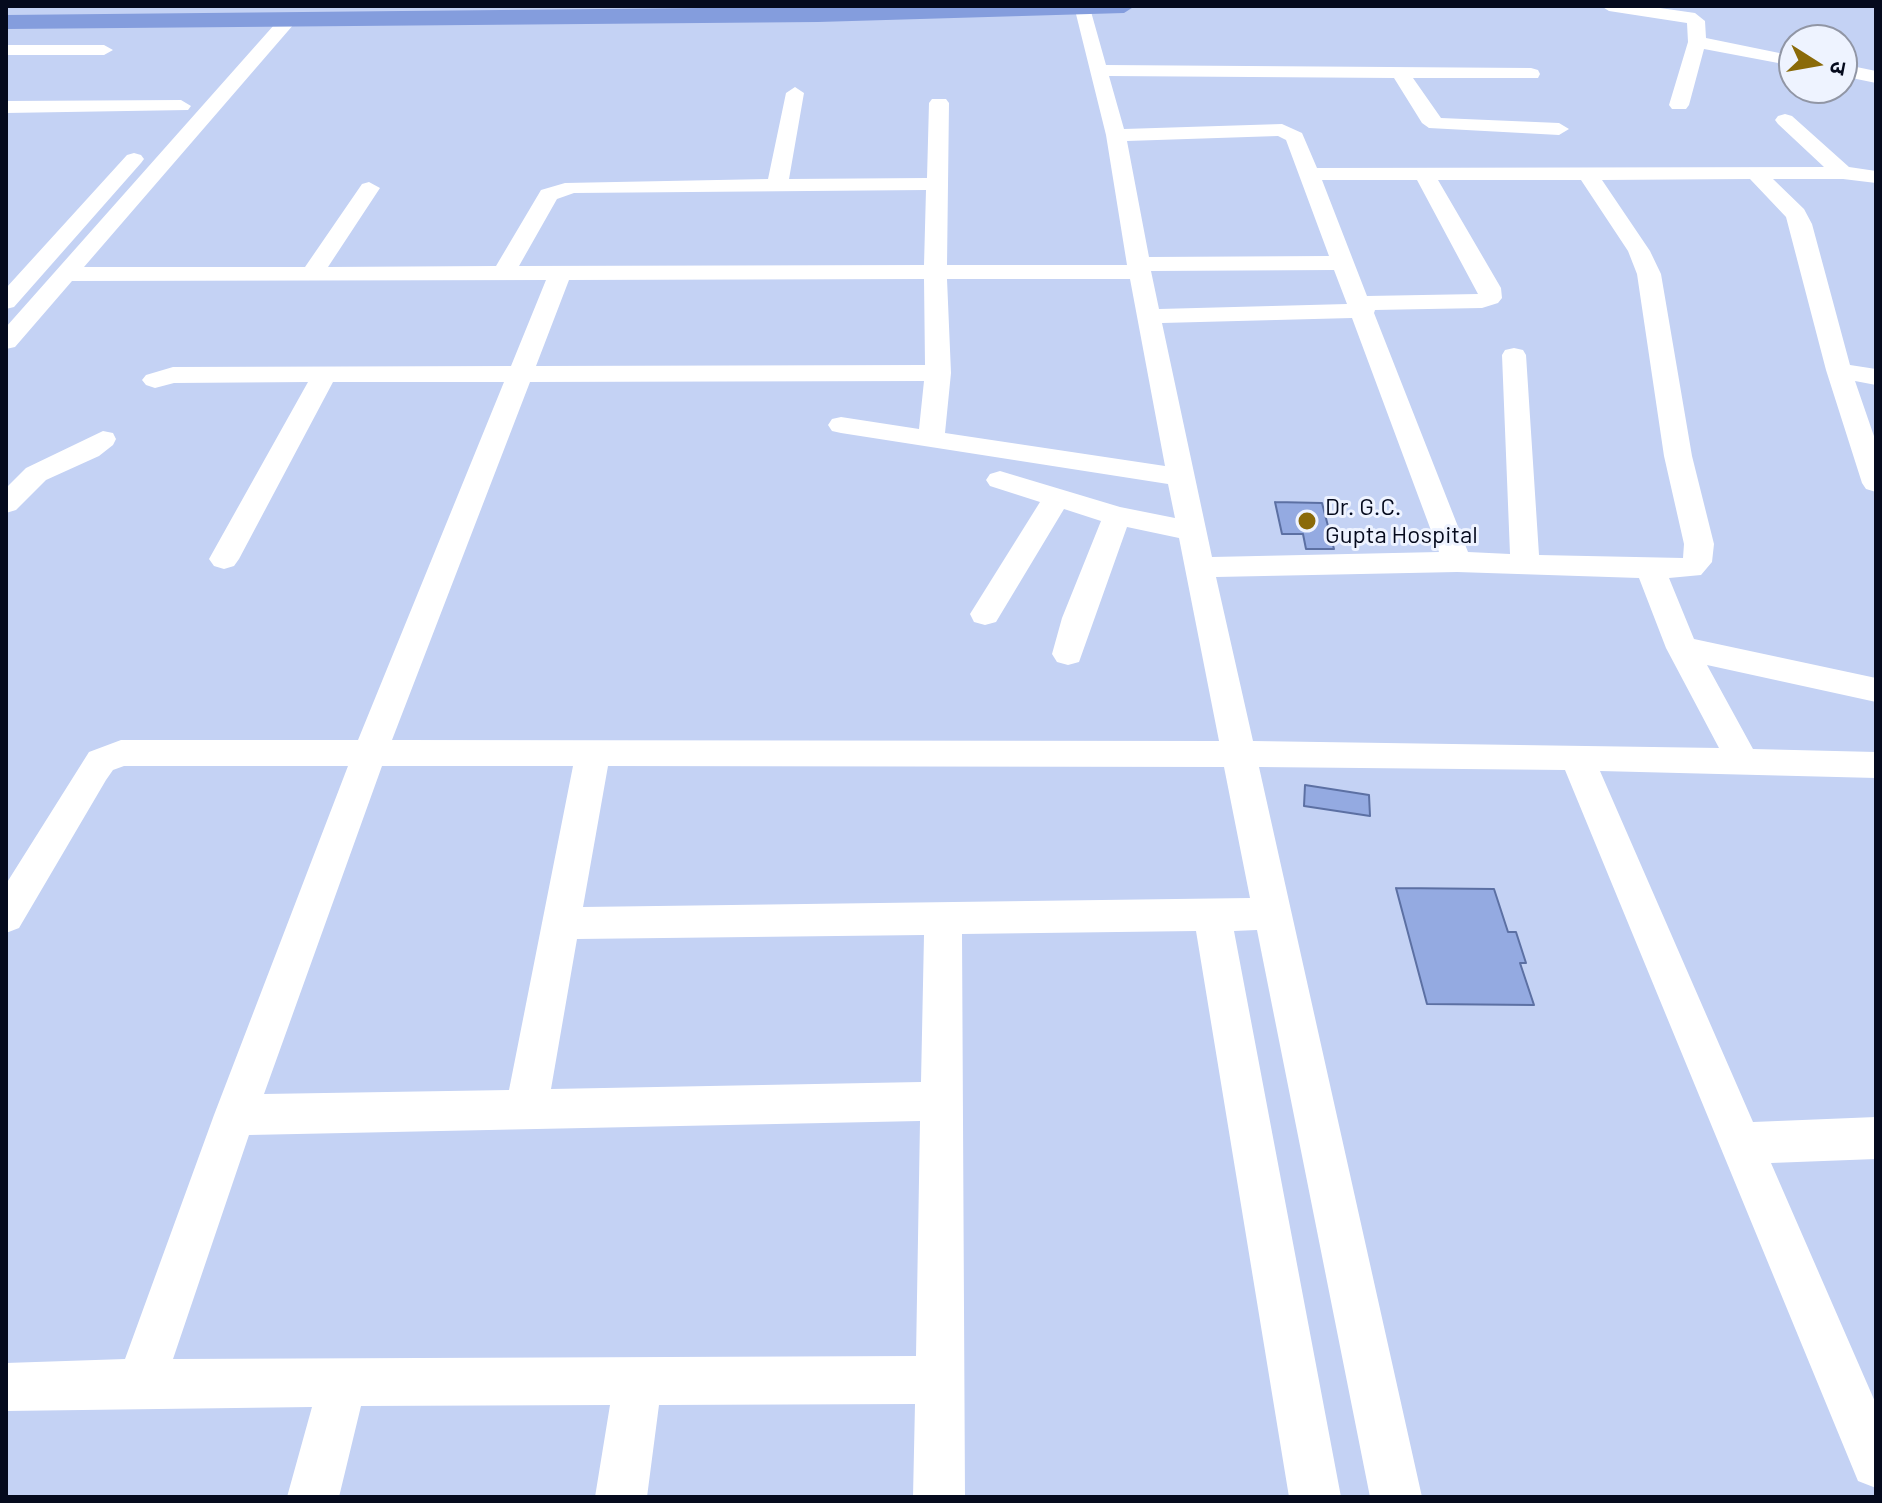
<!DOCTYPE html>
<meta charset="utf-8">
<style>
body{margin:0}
#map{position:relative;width:1882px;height:1503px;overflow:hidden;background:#c4d2f4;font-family:Barlow,"Noto Sans Devanagari",sans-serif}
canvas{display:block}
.frame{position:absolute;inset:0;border:8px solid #050a1d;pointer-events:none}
.north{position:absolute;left:1778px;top:24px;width:80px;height:80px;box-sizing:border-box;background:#eef3ff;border:2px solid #9196a5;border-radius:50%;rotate:101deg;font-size:22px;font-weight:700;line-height:32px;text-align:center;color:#050a1d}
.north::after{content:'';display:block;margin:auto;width:28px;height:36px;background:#8a6a09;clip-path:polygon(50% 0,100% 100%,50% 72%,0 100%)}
</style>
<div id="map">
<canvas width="1882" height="1503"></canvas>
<div class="frame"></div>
<div class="north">उ</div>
</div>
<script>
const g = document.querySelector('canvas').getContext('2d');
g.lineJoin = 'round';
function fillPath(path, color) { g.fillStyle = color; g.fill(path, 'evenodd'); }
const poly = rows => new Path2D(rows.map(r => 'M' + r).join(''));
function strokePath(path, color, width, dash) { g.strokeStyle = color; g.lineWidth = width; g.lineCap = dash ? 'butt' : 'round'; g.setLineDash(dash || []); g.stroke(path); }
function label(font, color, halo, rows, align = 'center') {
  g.font = font + ' Barlow,sans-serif'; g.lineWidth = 6; g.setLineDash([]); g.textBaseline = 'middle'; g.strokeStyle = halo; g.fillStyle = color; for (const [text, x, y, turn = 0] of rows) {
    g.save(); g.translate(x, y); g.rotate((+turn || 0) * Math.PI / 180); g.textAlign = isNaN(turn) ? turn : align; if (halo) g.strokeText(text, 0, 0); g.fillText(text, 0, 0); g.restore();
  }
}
const building = poly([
 [1275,502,1322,503,1334,549,1306,549,1303,534,1282,534,1275,502],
 [1305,785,1369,795,1370,816,1304,806,1305,785],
 [1396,888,1494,889,1508,932,1516,932,1526,963,1520,963,1534,1005,1427,1004,1396,888]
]);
fillPath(building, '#94aae1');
strokePath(building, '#5c70a3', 2);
fillPath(poly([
 [1074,6,1090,8,1106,65,1531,68,1538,70,1540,74,1538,78,1413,78,1441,118,1559,123,1569,129,1559,135,1429,128,1422,123,1394,78,1109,76,1124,129,1282,124,1302,133,1317,168,1824,167,1778,124,1775,120,1778,116,1785,114,1792,116,1849,167,1876,171,1876,183,1843,179,1773,179,1804,209,1812,224,1850,365,1876,369,1876,385,1855,381,1876,442,1876,492,1866,489,1862,483,1826,370,1786,217,1750,179,1602,180,1650,251,1661,274,1692,456,1714,544,1712,562,1701,575,1669,578,1694,639,1876,678,1876,702,1707,665,1753,749,1876,752,1876,778,1600,771,1753,1122,1876,1117,1876,1159,1771,1163,1876,1404,1876,1488,1858,1481,1565,770,1259,767,1422,1497,1370,1497,1257,930,1234,931,1341,1497,1289,1497,1196,931,962,934,965,1497,913,1497,915,1404,659,1405,647,1497,595,1497,610,1405,361,1406,339,1497,287,1497,312,1407,6,1411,6,1363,125,1359,214,1115,348,766,124,766,113,770,106,780,19,928,6,933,6,884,89,752,121,740,358,740,504,382,333,382,239,559,234,566,224,569,214,566,209,559,308,382,174,383,155,388,146,385,142,380,146,375,173,367,511,366,546,280,72,281,15,347,6,349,6,327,282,16,288,15,297,20,294,24,84,267,305,267,362,184,369,182,380,188,328,267,496,266,541,190,565,183,768,179,786,93,795,87,804,93,789,179,927,178,929,103,932,99,946,99,949,103,947,265,1127,265,1106,135,1074,6],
 [1278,136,1286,140,1329,256,1149,257,1127,141,1278,136],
 [1322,180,1417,180,1478,294,1367,296,1322,180],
 [1438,180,1581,180,1628,251,1637,274,1664,456,1684,544,1683,558,1539,555,1526,355,1523,350,1514,348,1505,350,1502,355,1510,554,1468,552,1374,313,1375,310,1482,308,1498,303,1502,298,1501,288,1438,180],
 [926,190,924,265,519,266,557,199,574,193,926,190],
 [1334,270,1347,304,1159,309,1151,271,1334,270],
 [924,279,925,365,536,366,569,280,924,279],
 [947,279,1130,279,1165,466,945,433,951,373,947,279],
 [1352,318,1439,552,1212,557,1162,323,1352,318],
 [924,381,919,429,841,417,832,419,828,425,832,431,841,433,1168,484,1175,518,1120,507,1000,471,990,474,986,480,990,486,1040,502,970,614,974,622,985,625,996,622,1064,509,1101,521,1062,618,1052,654,1057,662,1068,665,1079,662,1127,527,1179,538,1219,741,392,740,530,382,924,381],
 [1457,572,1639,578,1666,648,1719,748,1253,741,1216,577,1457,572],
 [382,766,573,766,509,1090,264,1094,382,766],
 [608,766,1224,767,1250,898,583,907,608,766],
 [924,935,921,1082,551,1089,577,939,924,935],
 [920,1121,916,1356,173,1359,249,1135,920,1121],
 [1601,6,1646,6,1695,13,1705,21,1706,38,1794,56,1794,66,1704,49,1689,105,1686,109,1672,109,1669,105,1688,42,1687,23,1609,11,1601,6],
 [6,45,104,45,113,50,104,55,6,55,6,45],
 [1842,64,1876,71,1876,83,1842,76,1842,64],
 [181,100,191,106,188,110,6,113,6,101,181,100],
 [134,153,141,155,144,159,141,163,14,307,6,309,6,288,127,155,134,153],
 [103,431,113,433,116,439,113,445,99,456,46,480,16,510,6,513,6,488,26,468,103,431]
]), '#fff');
fillPath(poly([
 [898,6,1135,6,1124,13,818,22,6,29,6,15,898,6]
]), '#849ddd');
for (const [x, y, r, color] of [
 [1307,521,10,"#8a6a09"]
]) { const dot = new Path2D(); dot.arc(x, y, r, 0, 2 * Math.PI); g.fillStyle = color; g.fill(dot); strokePath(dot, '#eef3ff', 3); }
label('24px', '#050a1d', '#eef3ff', [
 ["Dr. G.C.",1325,507],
 ["Gupta Hospital",1325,535]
], 'left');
</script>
